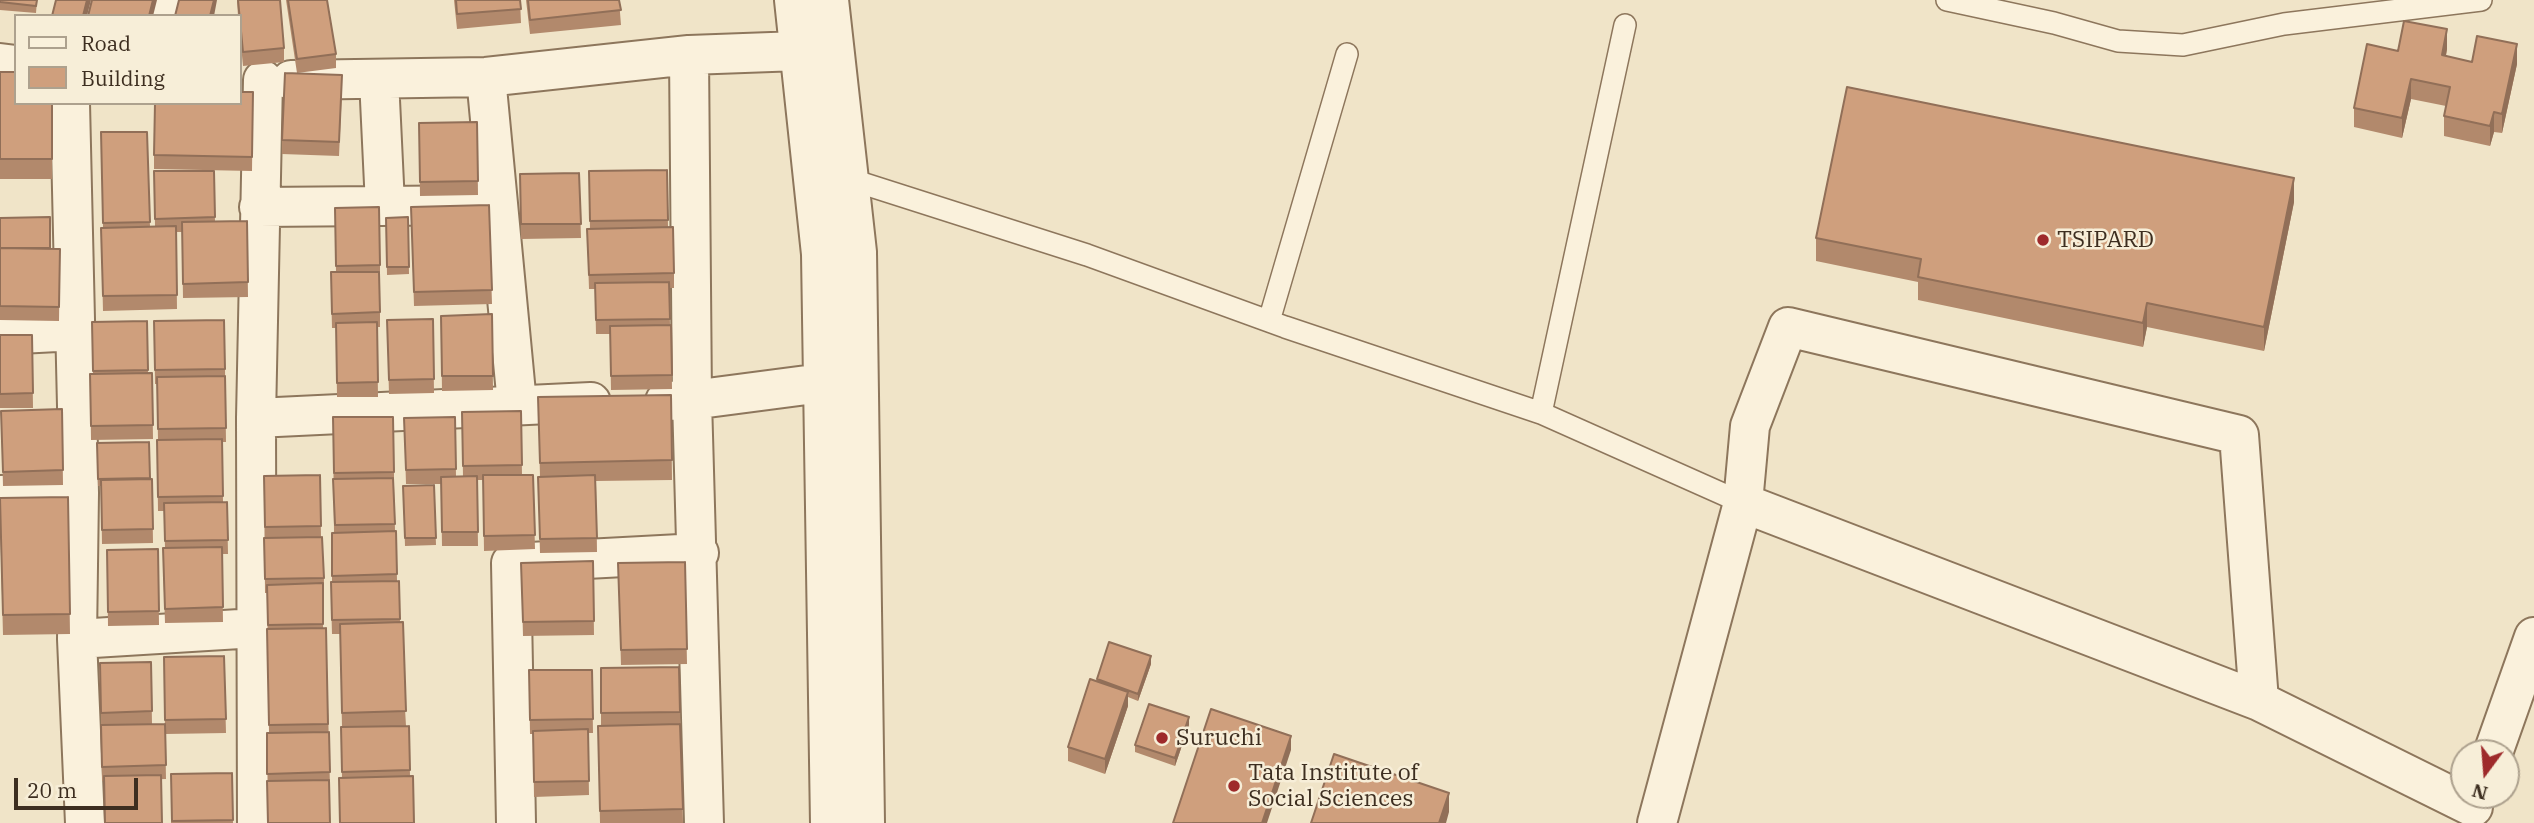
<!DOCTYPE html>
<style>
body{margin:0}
#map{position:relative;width:2534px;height:823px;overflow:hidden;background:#f0e4c8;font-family:"IBM Plex Serif",serif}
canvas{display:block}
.legend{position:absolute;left:14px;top:14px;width:228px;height:91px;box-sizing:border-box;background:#f7eed8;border:2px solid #ada18e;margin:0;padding:9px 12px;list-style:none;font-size:21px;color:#3d2e20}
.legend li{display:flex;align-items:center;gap:14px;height:35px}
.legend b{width:35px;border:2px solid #ada18e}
.north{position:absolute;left:2450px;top:739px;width:70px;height:70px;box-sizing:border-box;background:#f7eed8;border:2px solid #ada18e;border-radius:50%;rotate:196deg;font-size:19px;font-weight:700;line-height:28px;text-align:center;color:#3d2e20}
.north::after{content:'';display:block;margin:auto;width:24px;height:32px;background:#9e2a2b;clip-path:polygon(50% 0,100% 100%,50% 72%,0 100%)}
.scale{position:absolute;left:14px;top:778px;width:124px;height:32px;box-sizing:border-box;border:4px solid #3d2e20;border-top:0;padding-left:9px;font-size:21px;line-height:24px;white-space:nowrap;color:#3d2e20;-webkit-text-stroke:5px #f7eed8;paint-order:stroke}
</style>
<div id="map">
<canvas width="2534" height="823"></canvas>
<ul class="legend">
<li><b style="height:9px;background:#faf1dc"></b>Road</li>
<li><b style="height:19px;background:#cf9f7d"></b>Building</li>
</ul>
<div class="north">N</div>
<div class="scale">20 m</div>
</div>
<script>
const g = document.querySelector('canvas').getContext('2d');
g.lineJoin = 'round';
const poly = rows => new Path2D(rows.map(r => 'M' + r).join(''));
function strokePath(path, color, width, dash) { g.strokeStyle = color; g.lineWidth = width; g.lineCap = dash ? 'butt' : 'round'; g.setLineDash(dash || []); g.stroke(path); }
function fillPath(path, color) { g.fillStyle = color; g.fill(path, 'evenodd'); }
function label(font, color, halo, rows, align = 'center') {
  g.font = font + ' "IBM Plex Serif",serif'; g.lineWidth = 5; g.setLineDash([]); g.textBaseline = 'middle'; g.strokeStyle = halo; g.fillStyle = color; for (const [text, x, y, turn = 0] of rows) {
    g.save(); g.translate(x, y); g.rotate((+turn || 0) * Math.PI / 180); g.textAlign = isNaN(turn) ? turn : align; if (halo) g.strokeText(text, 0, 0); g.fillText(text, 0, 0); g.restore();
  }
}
const service = poly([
 [1947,0,2054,23,2118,41,2183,45,2284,24,2481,0],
 [849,179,1087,255,1285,327,1541,413,1743,503],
 [1269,321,1347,54],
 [1541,413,1625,25]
]);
const minor = poly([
 [794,0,821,254,830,823],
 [829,0,857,252,865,823],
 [167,16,171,0],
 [689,55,692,400,704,823],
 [0,63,16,65],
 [486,77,517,404],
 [379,79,385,205],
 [291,80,486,77,689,55,799,51],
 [70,103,79,493,77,639,85,823],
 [259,207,498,205],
 [0,335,76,331],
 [665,401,692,400,845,380],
 [256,418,591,402],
 [0,495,79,493],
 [1743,503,2259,701,2473,807],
 [77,639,256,628],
 [2493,753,2534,637],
 [257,823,256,418,263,80],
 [516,823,511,563,699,553],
 [1657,823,1743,503,1750,426,1788,327,2239,435,2259,701]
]);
strokePath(service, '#8d765c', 24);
strokePath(minor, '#8d765c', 42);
strokePath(service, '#faf1dc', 21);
strokePath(minor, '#faf1dc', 38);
fillPath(poly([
 [0,0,37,0,36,13,0,10],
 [237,0,280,0,284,48,284,62,243,66,240,34,240,16,238,16],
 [286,0,327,0,336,54,336,68,297,73],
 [454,0,520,0,521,23,457,29],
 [526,0,619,0,621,25,530,34],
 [2447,49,2446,56,2472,62,2517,64,2502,133,2494,132,2490,146,2444,136,2444,116,2446,106,2411,99,2402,138,2354,127,2354,108,2398,51],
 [0,72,52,103,52,179,0,179],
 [342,90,339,156,282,154,282,140],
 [253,92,252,171,154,169,154,155],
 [477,122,478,195,420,196,419,123],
 [101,132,147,132,150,227,155,226,154,171,214,171,215,222,247,221,248,297,183,298,182,232,176,232,177,309,103,311,101,228,103,227],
 [667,170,668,227,674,273,674,288,669,288,670,325,671,325,672,389,611,390,610,334,596,334,595,289,589,289,587,229,590,229,589,171],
 [579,173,581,238,521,239,520,174],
 [2294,202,2264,351,2147,327,2143,347,1918,300,1918,282,1816,261,1816,238],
 [489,205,492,304,414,306,411,207],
 [335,208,380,265,380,327,377,327,378,397,337,397,336,328,332,328,331,286,336,272],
 [408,217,409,274,387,275,386,218],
 [0,218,50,249,60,249,59,321,0,320],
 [492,314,493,390,442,391,441,316],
 [433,319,434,393,389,394,387,320],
 [147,321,148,373,152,373,153,439,91,440,90,374,93,374,92,322],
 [154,321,225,369,226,442,222,442,223,502,227,502,228,554,222,554,223,622,165,623,163,562,165,548,164,511,158,511,157,440,158,440,157,384,155,384],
 [0,335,32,335,33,408,0,408],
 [671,395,672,480,596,481,597,552,540,553,538,477,540,477,538,397],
 [62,409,63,485,3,486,1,411],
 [521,411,522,475,533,475,535,549,484,551,483,480,477,480,478,546,442,546,441,484,406,484,404,418,455,417,456,477,463,477,462,412],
 [333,417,394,472,394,486,395,531,396,531,397,581,399,581,400,622,406,726,409,726,410,776,342,778,341,727,342,727,340,634,332,634,331,597,332,582,332,533,334,532],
 [97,443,150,479,152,479,153,543,102,544,101,486,98,486],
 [320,475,321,537,324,578,323,628,326,628,330,787,268,823,267,733,269,733,267,593,265,593,264,476],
 [434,485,436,545,405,546,403,486],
 [68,497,70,634,3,635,0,518],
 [158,549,159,625,108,626,107,550],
 [593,561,594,635,523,636,521,563],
 [685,562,687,664,621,665,618,563],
 [224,656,226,733,165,734,164,657],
 [151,662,152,724,165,724,166,779,102,781,100,663],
 [1151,664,1138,701,1128,697,1128,706,1105,774,1068,761,1068,747,1097,679],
 [679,667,683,823,600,823,598,726,601,726,601,668],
 [529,670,592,670,593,733,588,733,589,795,534,797,533,734,530,734],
 [1189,725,1175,766,1135,752,1135,745],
 [232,773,233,823,171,823,171,774]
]), '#b2896c');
fillPath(poly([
 [87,0,91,0,87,16,83,16],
 [153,0,157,0,153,16,149,16],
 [214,0,217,0,214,16,210,16],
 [2447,29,2447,49,2442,75,2442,55],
 [2517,44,2517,64,2502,133,2502,114],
 [2411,79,2411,99,2402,138,2402,118],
 [2494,112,2494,132,2490,146,2490,126],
 [2294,178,2294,202,2264,351,2264,327],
 [2147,303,2147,327,2143,347,2143,323],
 [1151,656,1151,664,1138,701,1138,694],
 [1128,692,1128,706,1105,774,1105,759],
 [1189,717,1189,725,1175,766,1175,758],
 [1291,736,1291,750,1267,823,1262,823],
 [1449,793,1449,812,1446,823,1439,823]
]), '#916f58');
const building = poly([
 [0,0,37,0,36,6,0,2,0,0],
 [56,0,87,0,83,16,52,16,56,0],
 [92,0,153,0,149,16,88,16,92,0],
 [179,0,214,0,210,16,175,16,179,0],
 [238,0,280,0,284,48,243,52,238,0],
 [288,0,327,0,336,54,297,59,288,0],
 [456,0,520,0,521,9,457,14,456,0],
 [528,0,619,0,621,10,530,20,528,0],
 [2404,21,2447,29,2442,55,2472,62,2477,36,2517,44,2502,114,2494,112,2490,126,2444,116,2450,87,2411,79,2402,118,2354,108,2367,44,2398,51,2404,21],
 [0,72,16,72,16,103,52,103,52,159,0,159,0,72],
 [285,73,342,75,339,142,282,140,285,73],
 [1847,87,2294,178,2264,327,2147,303,2143,323,1918,277,1921,259,1816,238,1847,87],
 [240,92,253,92,252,157,154,155,155,103,240,103,240,92],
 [477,122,478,181,420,182,419,123,477,122],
 [101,132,147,132,150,222,103,223,101,132],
 [667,170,668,220,590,221,589,171,667,170],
 [154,171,214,171,215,217,155,219,154,171],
 [579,173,581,224,521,224,520,174,579,173],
 [489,205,492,290,414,292,411,207,489,205],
 [379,207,380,265,336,266,335,208,379,207],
 [50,217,50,248,0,248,0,218,50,217],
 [408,217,409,267,387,267,386,218,408,217],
 [247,221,248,282,183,284,182,222,247,221],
 [176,226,177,295,103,296,101,228,176,226],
 [673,227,674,273,589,275,587,229,673,227],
 [0,248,60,249,59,307,0,306,0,248],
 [331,272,379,272,380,312,332,314,331,272],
 [669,282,670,319,596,320,595,283,669,282],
 [492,314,493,376,442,376,441,316,492,314],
 [433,319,434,379,389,380,387,320,433,319],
 [224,320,225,369,155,370,154,321,224,320],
 [147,321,148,370,93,371,92,322,147,321],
 [377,322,378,382,337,383,336,323,377,322],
 [671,325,672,375,611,376,610,326,671,325],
 [0,335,32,335,33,393,0,394,0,335],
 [152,373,153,425,91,426,90,374,152,373],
 [225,376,226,428,158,429,157,377,225,376],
 [671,395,672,460,540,463,538,397,671,395],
 [62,409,63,470,3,472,1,411,62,409],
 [521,411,522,465,463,466,462,412,521,411],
 [333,417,393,417,394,472,334,473,333,417],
 [455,417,456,469,406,470,404,418,455,417],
 [222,439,223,496,158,497,157,440,222,439],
 [149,442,150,478,98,479,97,443,149,442],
 [320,475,321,526,265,527,264,476,320,475],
 [483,475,533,475,535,535,484,536,483,475],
 [595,475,597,538,540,539,538,477,595,475],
 [477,476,478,532,442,532,441,477,477,476],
 [393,478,395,524,335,525,333,479,393,478],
 [152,479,153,529,102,530,101,480,152,479],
 [434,485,436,538,405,538,403,486,434,485],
 [68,497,70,614,3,615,0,498,68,497],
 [227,502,228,540,165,541,164,503,227,502],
 [396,531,397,574,332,576,332,533,396,531],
 [322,537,324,578,265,579,264,538,322,537],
 [222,547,223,607,165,609,163,548,222,547],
 [158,549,159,611,108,612,107,550,158,549],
 [593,561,594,621,523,622,521,563,593,561],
 [685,562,687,649,621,650,618,563,685,562],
 [399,581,400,619,332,620,331,582,399,581],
 [323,583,323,624,268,625,267,585,323,583],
 [403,622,406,711,342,713,340,624,403,622],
 [326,628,328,724,269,725,267,629,326,628],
 [1109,642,1151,656,1138,694,1097,679,1109,642],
 [224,656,226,719,165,720,164,657,224,656],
 [151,662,152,711,101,713,100,663,151,662],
 [679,667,680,712,601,713,601,668,679,667],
 [529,670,592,670,593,719,530,720,529,670],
 [1090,679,1128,692,1105,759,1068,747,1090,679],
 [1149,704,1189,717,1175,758,1135,745,1149,704],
 [1211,709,1291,736,1262,823,1173,823,1211,709],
 [165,724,166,765,102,767,101,725,165,724],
 [680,724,683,809,600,811,598,726,680,724],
 [409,726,410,770,342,772,341,727,409,726],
 [588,729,589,781,534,782,533,731,588,729],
 [329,732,330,772,267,774,267,733,329,732],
 [1334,754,1449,793,1439,823,1311,823,1334,754],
 [232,773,233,820,172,821,171,774,232,773],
 [161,775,162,823,105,823,104,776,161,775],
 [413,776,414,823,340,823,339,778,413,776],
 [329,780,330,823,268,823,267,781,329,780]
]);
fillPath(building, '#cf9f7d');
strokePath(building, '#916f58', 2);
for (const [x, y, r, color] of [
 [2043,240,7,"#9e2a2b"],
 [1162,738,7,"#9e2a2b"],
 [1234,786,7,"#9e2a2b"]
]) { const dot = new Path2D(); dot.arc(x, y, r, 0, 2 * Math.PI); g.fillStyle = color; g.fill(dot); strokePath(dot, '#f7eed8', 2.5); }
label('23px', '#3d2e20', '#f7eed8', [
 ["TSIPARD",2057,240],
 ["Suruchi",1176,738],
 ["Tata Institute of",1248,773],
 ["Social Sciences",1248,799]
], 'left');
</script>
